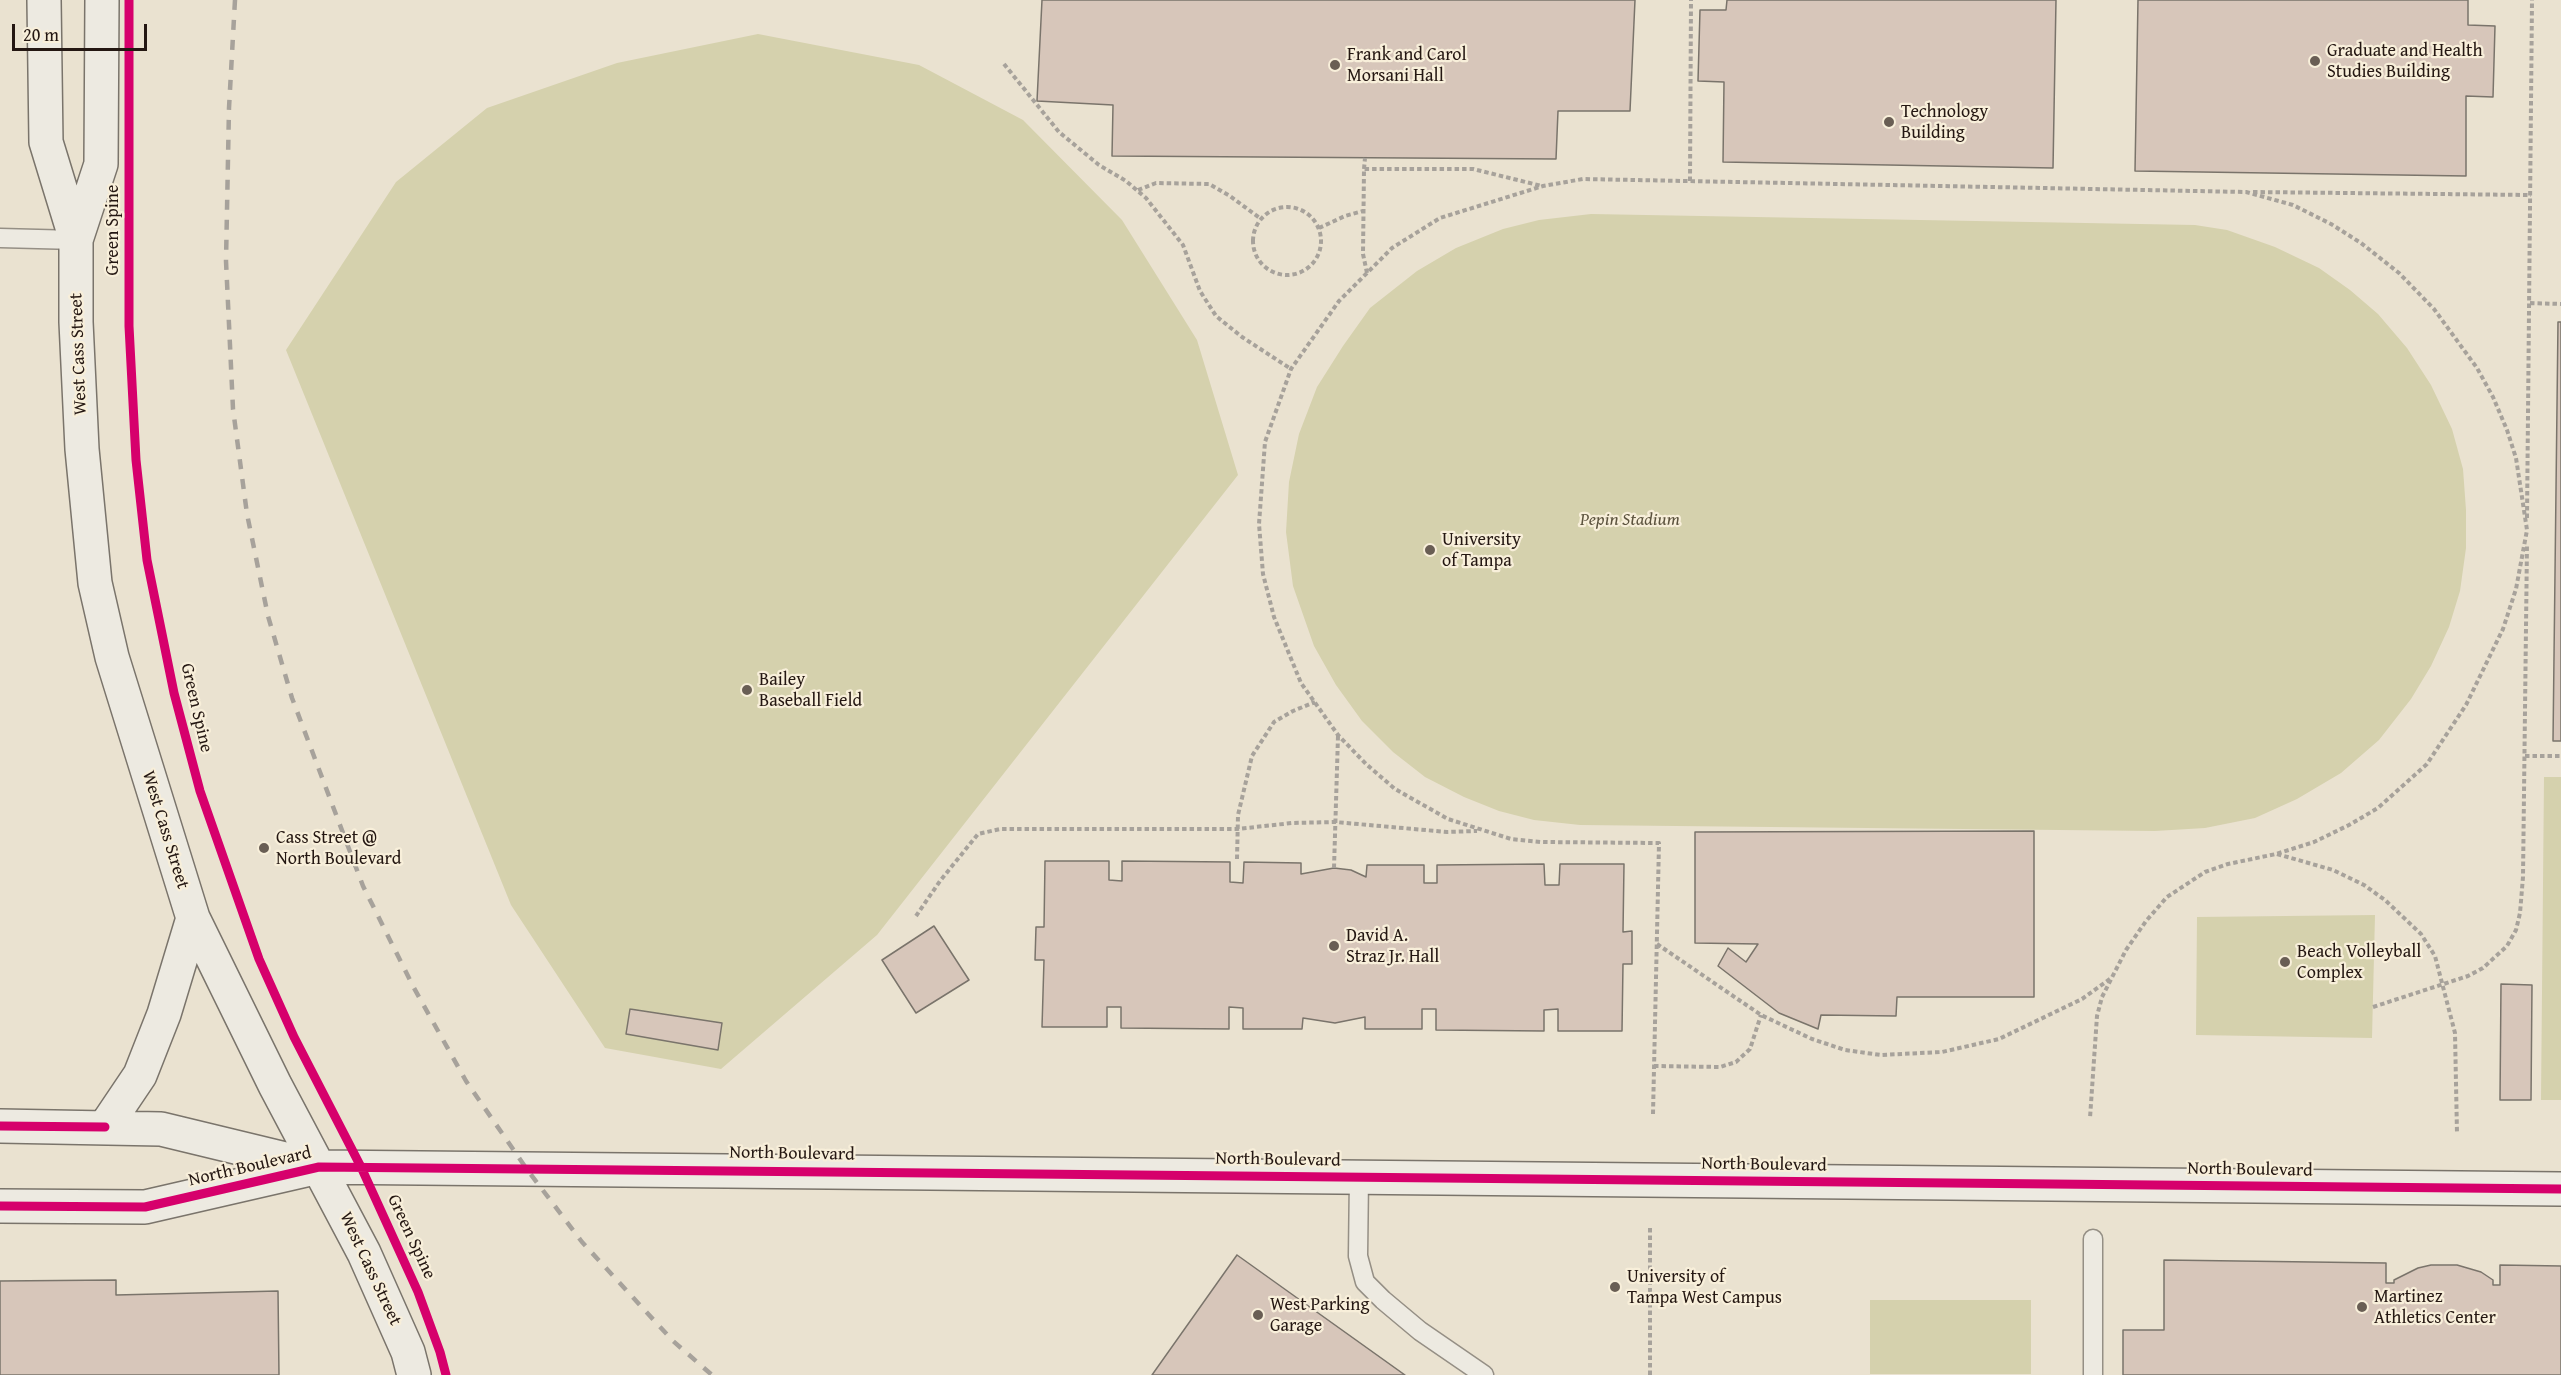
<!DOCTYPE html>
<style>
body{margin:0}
#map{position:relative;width:2561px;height:1375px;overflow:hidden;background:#eae2d0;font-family:"Gentium Book Plus",serif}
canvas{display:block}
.scale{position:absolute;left:12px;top:24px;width:135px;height:27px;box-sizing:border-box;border:3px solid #241712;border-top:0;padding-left:8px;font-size:18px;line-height:21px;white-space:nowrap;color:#241712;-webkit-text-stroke:4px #f8efda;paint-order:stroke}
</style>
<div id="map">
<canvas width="2561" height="1375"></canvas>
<div class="scale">20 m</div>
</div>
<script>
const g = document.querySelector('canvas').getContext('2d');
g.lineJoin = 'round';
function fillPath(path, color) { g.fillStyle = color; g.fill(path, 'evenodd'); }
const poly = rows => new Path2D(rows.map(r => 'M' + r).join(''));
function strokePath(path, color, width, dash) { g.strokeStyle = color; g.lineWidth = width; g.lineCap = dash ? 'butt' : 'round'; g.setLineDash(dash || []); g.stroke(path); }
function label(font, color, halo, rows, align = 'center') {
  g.font = font + ' "Gentium Book Plus",serif'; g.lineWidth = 4.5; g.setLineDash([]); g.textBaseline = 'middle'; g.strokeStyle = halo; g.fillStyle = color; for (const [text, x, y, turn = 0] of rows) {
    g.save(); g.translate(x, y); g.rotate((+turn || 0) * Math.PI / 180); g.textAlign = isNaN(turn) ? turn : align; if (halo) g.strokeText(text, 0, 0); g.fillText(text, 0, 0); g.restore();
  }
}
fillPath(poly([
 [758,34,919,65,1023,120,1122,220,1197,340,1238,475,877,935,721,1069,605,1048,511,905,286,350,396,182,487,108,617,63],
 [1591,214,2195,225,2227,230,2275,247,2319,268,2350,290,2378,314,2407,348,2431,385,2452,429,2463,469,2466,510,2466,548,2460,591,2449,627,2431,666,2411,699,2379,740,2341,773,2297,799,2255,818,2205,828,2155,831,1580,825,1534,820,1499,811,1464,797,1425,777,1393,752,1362,721,1336,685,1314,646,1293,586,1286,532,1289,482,1299,434,1317,387,1343,346,1370,308,1417,271,1456,248,1503,229,1539,220],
 [2544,777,2561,777,2561,1100,2541,1100],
 [2375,915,2372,1038,2196,1035,2197,917],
 [1870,1300,2031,1300,2031,1374,1870,1374]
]), '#d5d1ad');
const building = poly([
 [1042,0,1635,0,1630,111,1558,111,1556,159,1112,156,1113,105,1037,101,1042,0],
 [1727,0,2056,0,2053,168,1723,162,1724,82,1698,81,1700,10,1726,10,1727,0],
 [2138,0,2468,0,2468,25,2495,26,2493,97,2466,96,2466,176,2135,171,2138,0],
 [2558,322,2561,322,2561,741,2553,741,2558,322],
 [2034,831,2034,997,1897,997,1896,1016,1821,1015,1818,1029,1779,1013,1718,966,1728,948,1746,962,1758,944,1695,943,1695,832,2034,831],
 [1045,861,1109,861,1109,880,1122,881,1122,861,1230,862,1230,882,1243,883,1244,862,1301,863,1301,874,1334,868,1351,870,1366,877,1367,865,1424,865,1424,883,1437,883,1437,865,1544,864,1545,885,1559,885,1560,864,1624,864,1623,932,1632,931,1632,964,1623,964,1622,1031,1558,1031,1558,1009,1544,1010,1544,1031,1436,1030,1436,1009,1422,1009,1422,1029,1365,1029,1365,1017,1335,1023,1303,1018,1302,1029,1243,1029,1243,1008,1229,1007,1229,1029,1121,1028,1121,1007,1107,1007,1107,1027,1042,1027,1044,960,1035,960,1036,927,1044,927,1045,861],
 [934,926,969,980,916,1013,882,960,934,926],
 [2501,984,2532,985,2531,1100,2500,1100,2501,984],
 [630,1009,722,1023,718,1050,626,1034,630,1009],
 [1237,1255,1405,1375,1152,1375,1237,1255],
 [2164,1260,2386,1263,2386,1283,2394,1283,2394,1280,2418,1268,2431,1265,2457,1265,2481,1272,2493,1280,2493,1285,2500,1285,2500,1265,2561,1266,2561,1375,2123,1375,2123,1330,2164,1330,2164,1260],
 [116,1280,116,1295,278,1291,279,1375,0,1375,0,1281,116,1280]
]);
fillPath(building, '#d7c6ba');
strokePath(building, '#7a746b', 1.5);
const lane = poly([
 [0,238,76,240],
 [1359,1177,1358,1256,1365,1282,1383,1300,1420,1331,1484,1375],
 [2093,1375,2093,1239]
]);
const secondary = poly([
 [44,0,46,142,76,240,76,322,82,449,95,583,112,657,193,918,275,1085,364,1253,408,1352,414,1375],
 [76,240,101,164,102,0],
 [0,1126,161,1129,314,1166],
 [105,1127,140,1075,164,1014,193,918],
 [0,1206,145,1207,319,1167,2561,1189]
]);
strokePath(lane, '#958f85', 21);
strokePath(secondary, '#7a746b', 36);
strokePath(poly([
 [1004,64,1059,132,1099,165,1126,181,1146,198,1183,245,1200,291,1216,316,1242,337,1291,369],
 [1364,169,1365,158],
 [1690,181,1691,0],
 [1138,190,1156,183,1209,184,1230,196,1261,219],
 [2253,192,2531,195],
 '1253 241a34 34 0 1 1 68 0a34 34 0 1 1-68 0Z',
 [1319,228,1345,216,1363,211],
 [1367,273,1363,254,1364,169,1473,169,1542,186],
 [2530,303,2561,304],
 [2527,518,2532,0],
 [2525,756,2561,756],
 [2277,854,2333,870,2364,885,2385,900,2421,934,2435,956,2455,1033,2457,1133],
 [1237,859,1238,815,1252,756,1274,722,1293,711,1315,702],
 [1334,868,1338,736],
 [916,916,940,881,978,834,1000,829,1237,829,1292,823,1335,822,1447,832,1477,831],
 [1657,944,1761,1015,1812,1039,1845,1050,1881,1055,1942,1052,1999,1039,2082,999,2110,979],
 [2373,1007,2468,976,2483,968,2507,946,2516,930,2520,913,2523,877,2527,544],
 [1654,1066,1720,1067,1736,1062,1750,1049,1761,1015],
 [1653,1114,1659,843,1541,842,1511,839,1448,819,1395,789,1366,764,1338,735,1301,683,1274,617,1263,574,1259,524,1265,442,1291,369,1339,301,1392,248,1440,218,1543,186,1583,179,2246,192,2293,205,2331,224,2361,243,2399,273,2434,309,2477,368,2493,397,2507,430,2516,458,2527,530,2516,589,2503,629,2466,705,2427,764,2378,808,2349,825,2314,842,2276,854,2228,864,2205,872,2167,897,2146,921,2126,950,2102,997,2097,1016,2090,1118],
 [1650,1375,1650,1227]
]), '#a7a29b', 4, [4.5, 3]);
strokePath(lane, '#edeae1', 18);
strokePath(secondary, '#edeae1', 33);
strokePath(poly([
 [235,0,229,108,226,261,233,409,247,514,268,616,292,698,363,886,414,988,466,1081,526,1168,582,1242,673,1341,712,1375]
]), '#a7a29b', 4.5, [10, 10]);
strokePath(poly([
 [129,0,129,326,136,460,147,560,174,693,200,791,259,959,294,1037,361,1167,418,1292,440,1352,446,1375],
 [0,1126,105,1127],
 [0,1206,145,1207,319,1167,2561,1189]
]), '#d6006c', 9);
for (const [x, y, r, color] of [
 [2315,61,6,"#695e54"],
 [1335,65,6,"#695e54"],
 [1889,122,6,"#695e54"],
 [1430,550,6,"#695e54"],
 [747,690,6,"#695e54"],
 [264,848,6,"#695e54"],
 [1334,946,6,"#695e54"],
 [2285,962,6,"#695e54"],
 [1615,1287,6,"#695e54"],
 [2362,1307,6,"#695e54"],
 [1258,1315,6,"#695e54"]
]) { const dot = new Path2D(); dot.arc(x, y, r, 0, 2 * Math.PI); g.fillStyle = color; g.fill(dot); strokePath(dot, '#f8efda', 2); }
label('18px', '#241712', '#f8efda', [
 ["Graduate and Health",2327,51],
 ["Studies Building",2327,72],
 ["Frank and Carol",1347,55],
 ["Morsani Hall",1347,76],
 ["Technology",1901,112],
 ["Building",1901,133],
 ["University",1442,540],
 ["of Tampa",1442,561],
 ["Bailey",759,680],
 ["Baseball Field",759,701],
 ["Cass Street @",276,838],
 ["North Boulevard",276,859],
 ["David A.",1346,936],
 ["Straz Jr. Hall",1346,957],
 ["Beach Volleyball",2297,952],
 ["Complex",2297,973],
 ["University of",1627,1277],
 ["Tampa West Campus",1627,1298],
 ["Martinez",2374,1297],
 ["Athletics Center",2374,1318],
 ["West Parking",1270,1305],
 ["Garage",1270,1326]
], 'left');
label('18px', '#241712', '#f8efda', [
 ["Green Spine",113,230,-90],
 ["West Cass Street",79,354,-92],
 ["Green Spine",196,708,77],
 ["West Cass Street",165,830,73],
 ["North Boulevard",792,1154,1],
 ["North Boulevard",1278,1160,1],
 ["North Boulevard",1764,1165,1],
 ["North Boulevard",250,1167,-13],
 ["North Boulevard",2250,1170,1],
 ["Green Spine",411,1237,65],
 ["West Cass Street",370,1269,65]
]);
label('italic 18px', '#5c533e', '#f8efda', [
 ["Pepin Stadium",1630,520]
]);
</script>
